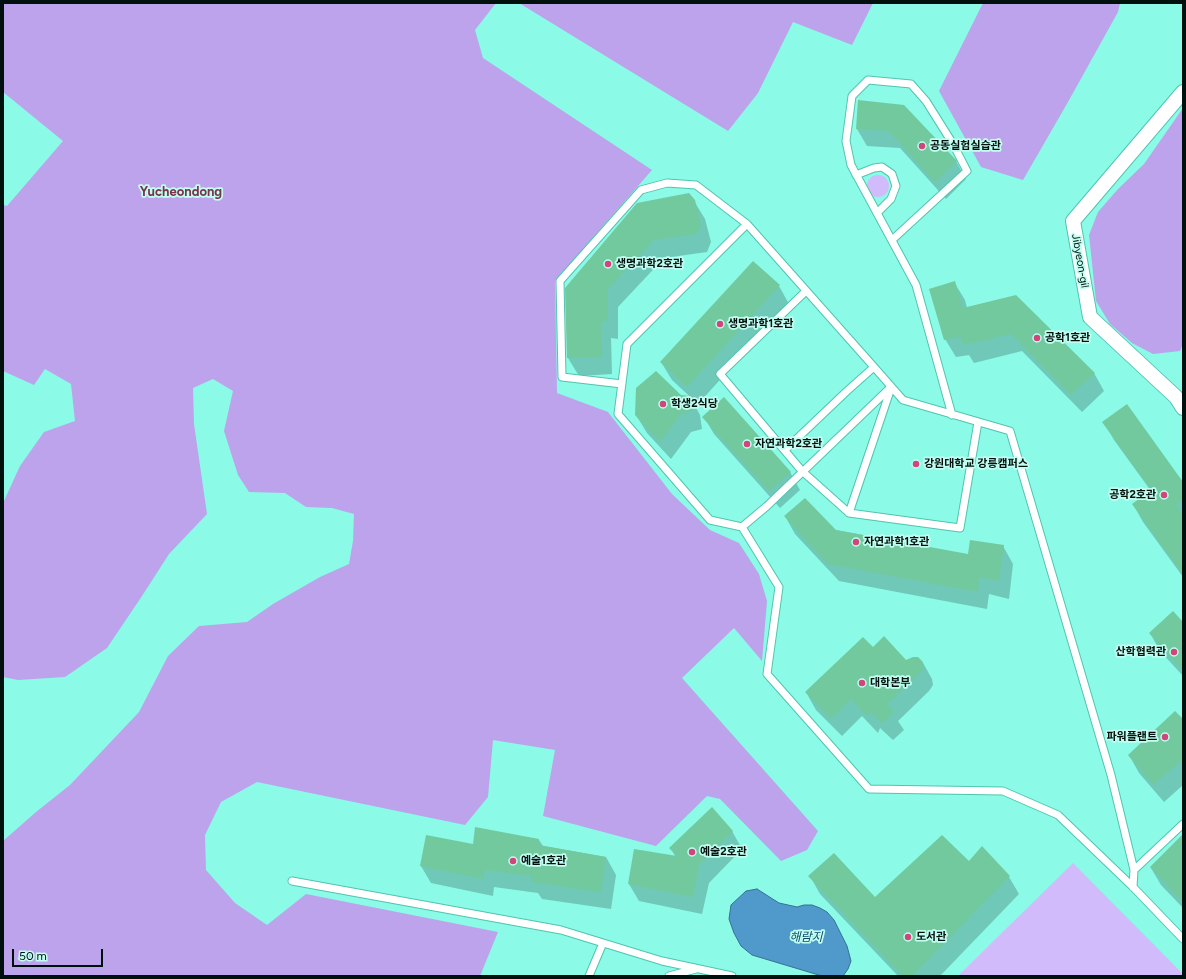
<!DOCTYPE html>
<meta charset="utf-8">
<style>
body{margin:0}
#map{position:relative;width:1186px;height:979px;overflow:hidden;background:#8bfae6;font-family:Figtree,sans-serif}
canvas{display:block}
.frame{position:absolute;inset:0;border:4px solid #00110d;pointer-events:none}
.scale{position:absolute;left:12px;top:949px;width:91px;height:18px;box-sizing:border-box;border:2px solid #00110d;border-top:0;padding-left:5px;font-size:12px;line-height:14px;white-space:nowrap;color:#00110d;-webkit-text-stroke:3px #c1fef1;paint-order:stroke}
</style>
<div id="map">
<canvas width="1186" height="979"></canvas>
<div class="frame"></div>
<div class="scale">50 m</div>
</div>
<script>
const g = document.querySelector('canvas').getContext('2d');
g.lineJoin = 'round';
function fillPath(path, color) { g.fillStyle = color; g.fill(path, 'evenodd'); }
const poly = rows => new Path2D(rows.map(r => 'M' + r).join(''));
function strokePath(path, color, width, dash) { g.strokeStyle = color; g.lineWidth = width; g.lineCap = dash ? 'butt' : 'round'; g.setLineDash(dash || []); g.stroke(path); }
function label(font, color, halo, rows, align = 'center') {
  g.font = font + ' Figtree,"Noto Sans KR",sans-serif'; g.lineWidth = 3.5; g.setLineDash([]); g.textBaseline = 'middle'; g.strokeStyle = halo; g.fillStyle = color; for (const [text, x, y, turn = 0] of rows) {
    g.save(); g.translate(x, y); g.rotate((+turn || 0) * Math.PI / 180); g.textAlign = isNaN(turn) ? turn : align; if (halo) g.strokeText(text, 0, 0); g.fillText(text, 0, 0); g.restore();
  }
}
fillPath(poly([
 '867 186a11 11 0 1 1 22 0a11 11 0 1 1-22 0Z',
 [1073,863,1183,974,1183,976,958,976]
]), '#d2bbfb');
fillPath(poly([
 [3,3,496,3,475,30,483,58,652,170,555,281,557,393,608,412,672,494,710,530,739,543,759,574,767,601,762,661,734,628,682,678,818,831,807,850,781,861,720,799,707,796,656,846,543,816,555,750,493,740,488,797,465,825,257,782,221,802,205,835,206,870,235,903,267,925,306,894,498,932,480,976,3,976,3,841,36,812,70,785,139,712,168,656,199,626,247,622,273,604,320,577,349,564,353,541,354,514,332,508,306,507,285,493,249,492,238,475,224,431,233,391,213,379,193,388,194,424,207,514,169,554,142,596,107,648,65,677,18,680,3,677,3,502,4,501,20,466,44,432,75,421,71,384,45,369,34,385,3,371,3,205,7,206,63,141,3,92],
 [519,3,873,3,852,45,793,22,758,93,728,131],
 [983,3,1120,3,1118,12,1068,102,1023,180,981,167,939,91],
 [1183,108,1183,344,1180,351,1153,354,1132,343,1110,324,1096,301,1089,235,1098,212,1118,189,1144,164]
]), '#bda3eb');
const water = poly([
 [757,889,779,903,797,907,804,905,812,905,820,908,827,912,834,920,847,946,851,961,848,969,843,976,822,976,752,955,741,946,734,933,729,919,731,905,746,891,757,889]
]);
fillPath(water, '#4f99cb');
strokePath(water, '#377092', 1);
fillPath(poly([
 [904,106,956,161,966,179,946,199,900,148,867,146,857,129],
 [694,201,705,219,711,242,707,252,664,258,618,307,618,339,611,338,612,374,579,376,568,358,566,288],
 [954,282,965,300,967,308,1094,373,1104,391,1082,412,1022,351,974,363,969,355,956,357,945,339],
 [779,286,789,304,698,404,672,380,661,362],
 [681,396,690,397,700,415,702,429,691,432,671,459,647,433,636,415],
 [704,417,790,472,800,490,780,508,714,434],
 [1104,422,1183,484,1183,577,1143,522,1133,504,1151,491,1114,440],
 [785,516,836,530,969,555,1003,546,1013,564,1009,599,989,594,987,609,839,581,795,534],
 [1183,624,1183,676,1160,651,1150,633],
 [873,648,906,661,922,661,932,679,933,685,929,691,898,721,904,730,893,740,880,728,878,733,862,716,842,736,816,710,806,692],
 [1183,721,1183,785,1164,802,1139,773,1129,755],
 [732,831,742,849,709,883,702,914,639,901,629,884,675,856,671,848],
 [1183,835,1183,908,1161,885,1151,868],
 [539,840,543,846,606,857,616,875,611,909,542,899,538,893,494,887,493,896,431,883,421,866,474,845],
 [969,863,1009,877,1019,894,940,976,898,976,820,894,810,876,875,899]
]), '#0003');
fillPath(poly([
 [858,100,904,105,957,161,935,182,889,131,856,129],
 [689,193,695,200,701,224,697,234,654,240,608,289,608,322,601,321,602,357,567,358,565,288,637,203],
 [753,261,780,285,687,387,660,362],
 [955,281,963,308,1016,295,1095,373,1071,395,1011,334,963,345,961,337,944,340,929,289],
 [656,371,681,395,690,396,693,411,681,414,660,442,635,415,636,388],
 [724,397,791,472,769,491,702,417],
 [1127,404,1183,482,1183,500,1176,505,1183,515,1183,575,1132,504,1151,490,1102,422],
 [805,498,836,530,968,554,970,540,1004,545,999,581,979,577,978,592,828,564,784,516],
 [1173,611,1183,622,1183,671,1149,633],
 [884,636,906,660,913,657,918,657,922,661,924,667,920,673,887,704,894,712,882,723,870,712,867,716,851,699,831,719,805,692,863,637,873,647],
 [1175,711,1183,719,1183,759,1153,785,1128,755],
 [712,807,733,831,699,865,693,897,628,884,634,849,677,856,669,848],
 [475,827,539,839,539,845,606,857,601,892,531,882,531,876,485,870,483,879,420,866,426,835,473,844],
 [1183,834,1183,902,1150,867],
 [942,835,969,861,982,846,1010,876,912,976,903,976,808,876,834,853,875,897]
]), '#71c99d');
const service = poly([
 [856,175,874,168,882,167,892,174,896,186,891,199,877,213],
 [892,240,967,171,953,144,926,101,911,84,868,80,852,96,846,141,851,165,916,285,952,415],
 [806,291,720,374,802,471,849,513,960,528,978,422],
 [622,384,562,377,560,281,641,190,667,183,696,185,747,224],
 [891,387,767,506,742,527,710,520,618,414,627,344,747,224,874,367,903,400,1010,431,1111,775,1134,870,1133,887],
 [785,450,847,391,874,367],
 [849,513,891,388],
 [742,527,779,587,767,674,869,789,1003,791,1058,815,1133,887,1183,939],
 [1134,870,1183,824],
 [292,881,561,930,662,961,732,976],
 [589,976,603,943],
 [669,976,696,969]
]);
const minor = poly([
 [1183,92,1073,221,1090,317,1176,397,1183,408]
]);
strokePath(service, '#51c4b1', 9);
strokePath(minor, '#51c4b1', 16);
strokePath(service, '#fff', 7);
strokePath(minor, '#fff', 14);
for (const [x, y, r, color] of [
 [922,146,4,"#d0457a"],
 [608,264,4,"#d0457a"],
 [720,324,4,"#d0457a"],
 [1037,338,4,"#d0457a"],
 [663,404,4,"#d0457a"],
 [747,444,4,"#d0457a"],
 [916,464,4,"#d0457a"],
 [1164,495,4,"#d0457a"],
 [856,542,4,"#d0457a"],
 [1174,652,4,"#d0457a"],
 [862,683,4,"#d0457a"],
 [1165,737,4,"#d0457a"],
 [692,852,4,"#d0457a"],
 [513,861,4,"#d0457a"],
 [908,937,4,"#d0457a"]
]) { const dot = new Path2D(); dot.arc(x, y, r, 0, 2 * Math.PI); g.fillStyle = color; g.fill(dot); strokePath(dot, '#c1fef1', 1.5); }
label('bold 11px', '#00110d', '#c1fef1', [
 ["공동실험실습관",930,146],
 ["생명과학2호관",616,264],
 ["생명과학1호관",728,324],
 ["공학1호관",1045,338],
 ["학생2식당",671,404],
 ["자연과학2호관",755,444],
 ["강원대학교 강릉캠퍼스",924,464],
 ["공학2호관",1156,495,"right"],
 ["자연과학1호관",864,542],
 ["산학협력관",1166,652,"right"],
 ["대학본부",870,683],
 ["파워플랜트",1157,737,"right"],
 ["예술2호관",700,852],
 ["예술1호관",521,861],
 ["도서관",916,937]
], 'left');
label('11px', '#00110d', '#c1fef1', [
 ["Jibyeon-gil",1080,261,80]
]);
label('italic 12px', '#0d476a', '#c1fef1', [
 ["해람지",806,937]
]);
label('bold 13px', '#79334b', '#c1fef1', [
 ["Yucheondong",181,192]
]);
</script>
